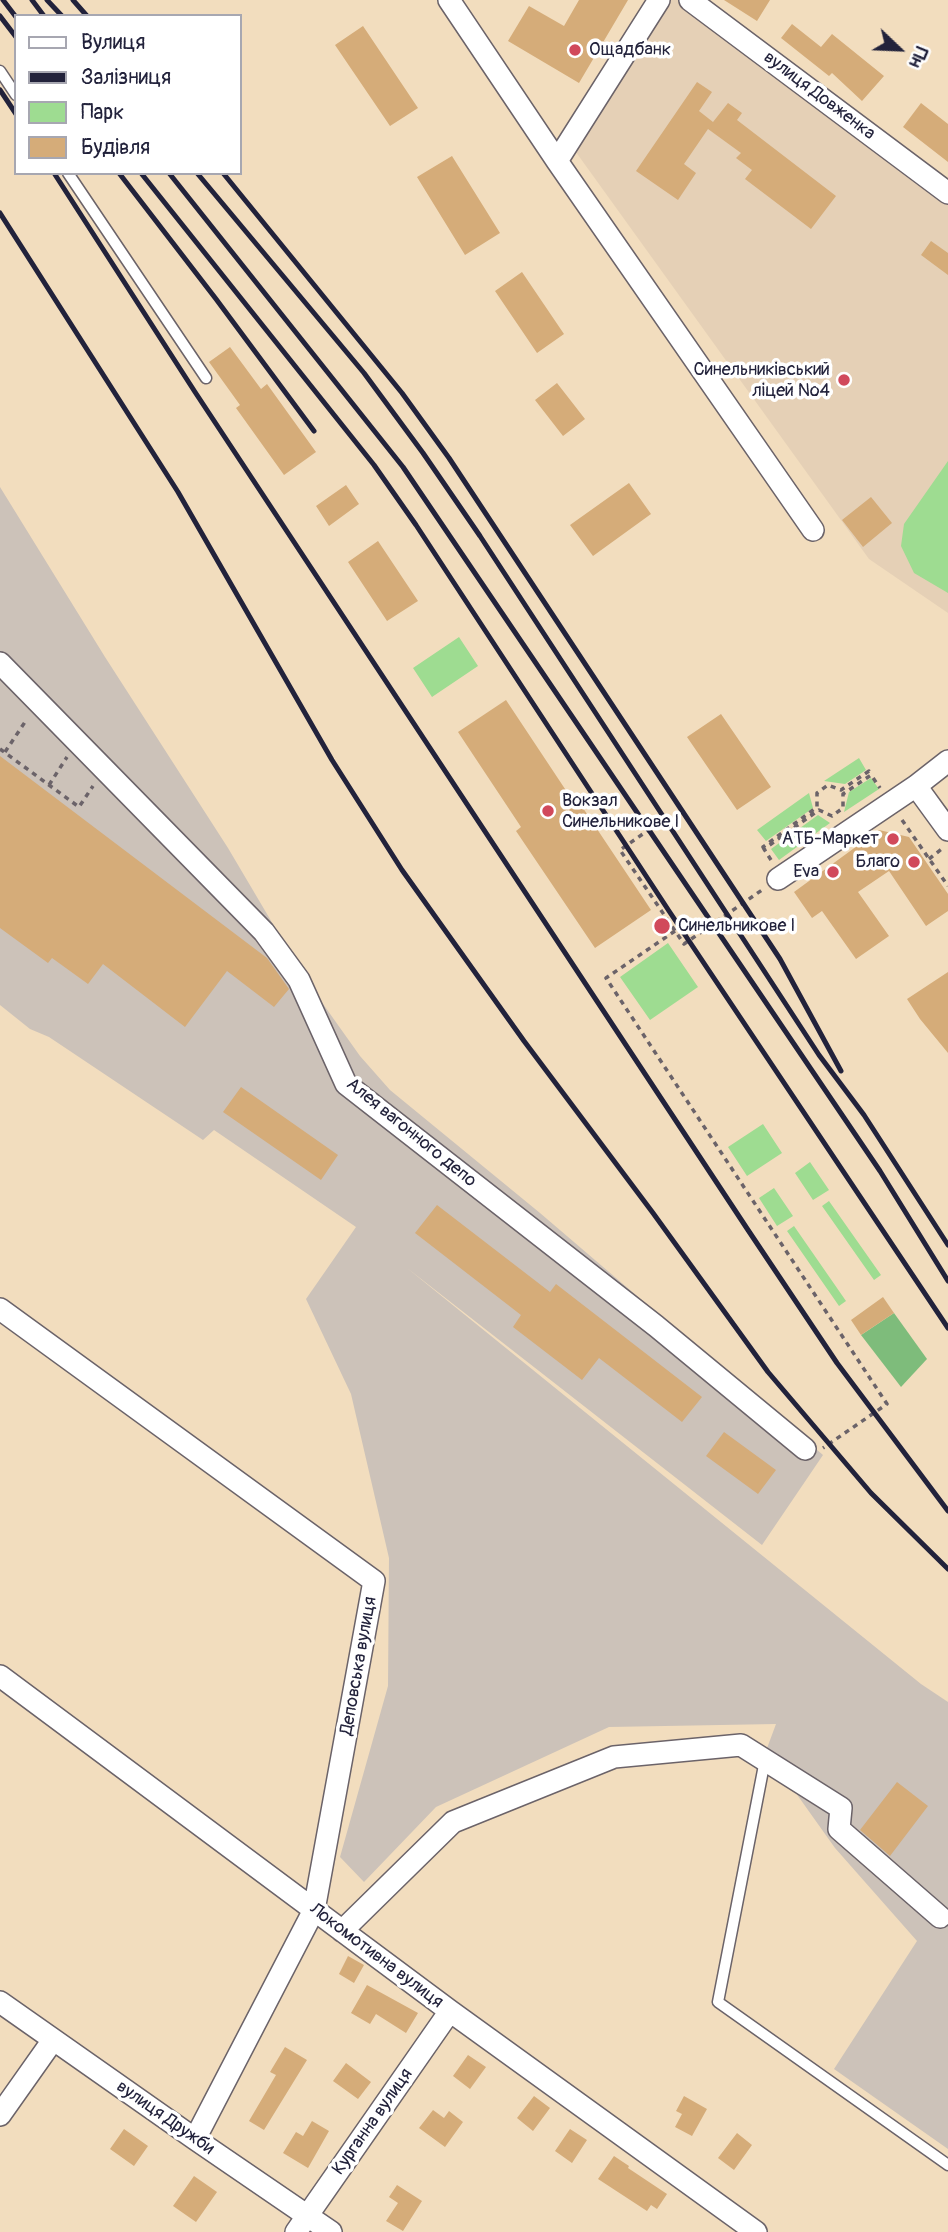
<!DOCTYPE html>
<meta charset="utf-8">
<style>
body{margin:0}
#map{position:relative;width:948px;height:2232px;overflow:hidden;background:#f2ddbe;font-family:Pangolin,sans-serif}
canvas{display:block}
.legend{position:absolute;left:14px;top:14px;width:228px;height:161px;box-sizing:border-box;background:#fff;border:2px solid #a7a7b1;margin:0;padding:9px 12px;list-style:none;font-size:21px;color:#22223b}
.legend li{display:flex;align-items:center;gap:14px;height:35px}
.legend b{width:35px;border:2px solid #a7a7b1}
.north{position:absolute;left:864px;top:14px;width:70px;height:70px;-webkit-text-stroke:5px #fff;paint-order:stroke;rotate:113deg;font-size:19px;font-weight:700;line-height:28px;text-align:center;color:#22223b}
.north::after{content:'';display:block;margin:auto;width:24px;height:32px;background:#22223b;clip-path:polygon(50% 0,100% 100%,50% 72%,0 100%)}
</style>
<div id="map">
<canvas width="948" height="2232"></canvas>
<ul class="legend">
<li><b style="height:9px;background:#fff"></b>Вулиця</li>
<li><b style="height:9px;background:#22223b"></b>Залізниця</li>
<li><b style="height:19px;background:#9edc91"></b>Парк</li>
<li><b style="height:19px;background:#d5ac79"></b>Будівля</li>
</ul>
<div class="north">Пн</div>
</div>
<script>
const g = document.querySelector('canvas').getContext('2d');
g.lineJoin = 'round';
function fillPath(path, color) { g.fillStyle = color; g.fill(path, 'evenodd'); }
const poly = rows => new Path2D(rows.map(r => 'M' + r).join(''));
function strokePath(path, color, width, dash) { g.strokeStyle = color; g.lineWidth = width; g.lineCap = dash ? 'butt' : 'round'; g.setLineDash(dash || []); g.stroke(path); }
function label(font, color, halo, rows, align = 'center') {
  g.font = font + ' Pangolin,sans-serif'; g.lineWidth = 7; g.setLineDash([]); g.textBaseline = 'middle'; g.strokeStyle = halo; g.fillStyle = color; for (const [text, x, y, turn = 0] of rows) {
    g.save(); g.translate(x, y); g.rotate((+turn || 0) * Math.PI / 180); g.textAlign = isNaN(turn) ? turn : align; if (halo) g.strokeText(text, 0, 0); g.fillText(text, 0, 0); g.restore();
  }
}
fillPath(poly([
 [671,0,678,0,948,200,948,613,869,559,573,148]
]), '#e5d0b6');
fillPath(poly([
 [0,487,105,657,228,848,306,980,360,1056,390,1090,540,1213,823,1455,762,1545,407,1268,921,1684,948,1702,948,2149,834,2069,917,1941,835,1848,766,1751,776,1724,609,1727,436,1807,364,1882,340,1857,388,1686,389,1558,351,1394,306,1299,356,1227,214,1130,203,1140,49,1037,30,1029,0,1005]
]), '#ccc2b9');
fillPath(poly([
 [948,461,948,593,914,573,901,546,904,524],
 [459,637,478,666,432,697,413,668],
 [859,758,866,770,845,784,824,781],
 [871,778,879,789,844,812,849,792],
 [809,793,813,808,766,841,757,830],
 [818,815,830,823,779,860,771,849],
 [668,943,698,987,650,1020,620,977],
 [763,1124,782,1153,747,1176,728,1147],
 [810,1162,829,1190,813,1200,795,1173],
 [774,1188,793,1216,777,1226,759,1198],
 [829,1201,881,1275,874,1280,822,1206],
 [794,1226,846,1301,839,1306,787,1231]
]), '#9edc91');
fillPath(poly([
 [894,1313,927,1359,901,1387,861,1335]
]), '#7ebc7b');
fillPath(poly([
 [579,0,628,0,579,83,508,41,529,6,564,26],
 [724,0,770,0,757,21],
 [792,24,821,47,832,34,884,76,862,101,832,73,829,76,781,38],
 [363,26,418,108,390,126,335,45],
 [697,82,712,92,699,111,713,122,728,103,742,113,737,120,836,196,811,229,745,179,752,170,736,158,741,153,708,129,684,164,696,173,678,200,636,171],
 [921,103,948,124,948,162,903,127],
 [452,156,500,233,465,255,417,177],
 [931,241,948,253,948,275,921,255],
 [522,272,564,334,537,353,495,291],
 [230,347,261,389,267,384,316,452,284,475,236,408,240,405,209,362],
 [557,383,585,419,563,436,535,400],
 [629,483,651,514,593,556,570,525],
 [346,485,359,504,329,526,316,506],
 [871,497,892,523,863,547,842,520],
 [378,541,418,601,387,621,348,562],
 [506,700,569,795,573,793,651,910,595,948,516,831,521,827,458,732],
 [721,714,771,787,737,810,687,737],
 [0,756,267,958,289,989,274,1007,227,971,185,1027,103,964,88,984,52,958,48,963,0,928],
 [879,830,909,837,948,894,948,911,926,926,889,871,858,892,889,936,856,959,822,911,812,918,794,892],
 [948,972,948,1053,920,1019,907,999],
 [241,1087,338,1155,321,1180,223,1112],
 [437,1205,550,1292,556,1284,702,1397,682,1422,599,1358,582,1380,513,1327,521,1315,415,1233],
 [883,1297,894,1313,861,1335,851,1320],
 [724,1432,776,1470,758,1494,706,1456],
 [897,1782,928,1806,890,1856,860,1830],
 [348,1956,364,1965,354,1983,339,1974],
 [367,1985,418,2013,406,2033,376,2014,370,2024,351,2013],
 [285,2047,307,2060,264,2130,249,2121,276,2075,270,2072],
 [468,2055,486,2067,470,2089,453,2076],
 [346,2063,371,2082,358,2099,333,2081],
 [534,2096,550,2108,533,2131,517,2118],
 [684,2096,707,2109,692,2136,675,2127,682,2114,676,2111],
 [433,2110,444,2118,449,2111,463,2122,445,2147,419,2128],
 [312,2121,329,2131,308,2168,283,2153,296,2132,303,2136],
 [124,2129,148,2146,134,2166,110,2149],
 [570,2129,587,2140,572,2163,555,2151],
 [737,2133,752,2145,734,2170,718,2158],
 [614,2156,629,2166,628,2168,667,2194,657,2209,651,2205,647,2211,598,2179],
 [194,2176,217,2192,196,2222,173,2206],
 [397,2185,422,2201,403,2231,386,2221,398,2203,389,2197]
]), '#d5ac79');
const lane = poly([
 [0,71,16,95],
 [68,173,206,378],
 [765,1760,718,2002,948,2165]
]);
const street = poly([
 [449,0,557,161,813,530],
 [690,0,948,193],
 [557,161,659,0],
 [0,663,264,932,299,980,346,1084,656,1326,805,1449],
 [916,786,948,830],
 [778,879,916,786,948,761],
 [0,1309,374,1581,314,1910,195,2139],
 [0,1676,450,2011,756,2232],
 [342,1931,453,1822,614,1757,741,1745,841,1808,839,1829,940,1917],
 [0,2002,195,2139,331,2232],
 [0,2115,53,2040],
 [296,2232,450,2011]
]);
strokePath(lane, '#6b6369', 13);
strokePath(street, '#6b6369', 24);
strokePath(poly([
 [0,749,79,807,93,786],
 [5,752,27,719],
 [49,785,67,757],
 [667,817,620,850,684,944,762,890],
 [902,820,948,886],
 [764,849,763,847,817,807,817,793,828,785,841,790,869,771,871,775],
 [929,859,943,848],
 [771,860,764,849,819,810,832,816,843,808,843,794,871,775,880,788],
 [675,931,606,978,887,1404,823,1448]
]), '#6b6369', 3.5, [5, 5]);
strokePath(lane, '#fff', 10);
strokePath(street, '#fff', 21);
strokePath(poly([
 [3,0,16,17],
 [32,0,44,16],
 [47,0,62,16],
 [73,0,87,16],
 [0,16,16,37],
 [0,90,16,114],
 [54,173,195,392,748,1230,837,1363,948,1511],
 [119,173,216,299,314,431],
 [141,173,374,465,416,525,669,911,948,1328],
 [169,173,403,467,880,1171,948,1281],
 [197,173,364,373,423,453,480,536,819,1055,864,1115,948,1245],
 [223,173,402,393,449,458,780,959,841,1071],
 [0,213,178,492,332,760,402,870,524,1041,653,1213,768,1372,871,1493,948,1569]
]), '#22223b', 5);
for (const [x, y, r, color] of [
 [575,50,7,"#d1495b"],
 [844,380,7,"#d1495b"],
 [548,811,7,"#d1495b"],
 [893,839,7,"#d1495b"],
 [914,862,7,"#d1495b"],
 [833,872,7,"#d1495b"],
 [662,926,9,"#d1495b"]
]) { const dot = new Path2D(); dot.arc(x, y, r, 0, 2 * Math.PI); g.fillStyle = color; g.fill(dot); strokePath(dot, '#fff', 2.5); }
label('18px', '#22223b', '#fff', [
 ["Ощадбанк",589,50,"left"],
 ["Синельниківський",830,370],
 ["ліцей №4",830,391],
 ["Вокзал",562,801,"left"],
 ["Синельникове І",562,822,"left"],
 ["АТБ-Маркет",879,839],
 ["Благо",900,862],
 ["Eva",819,872],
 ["Синельникове І",678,926,"left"]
], 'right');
label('18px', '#22223b', '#fff', [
 ["вулиця Довженка",819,96,37],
 ["Алея вагонного депо",411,1133,39],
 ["Деповська вулиця",359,1666,-80],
 ["Локомотивна вулиця",376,1956,37],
 ["вулиця Дружби",165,2118,35],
 ["Курганна вулиця",373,2122,-55]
]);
</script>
